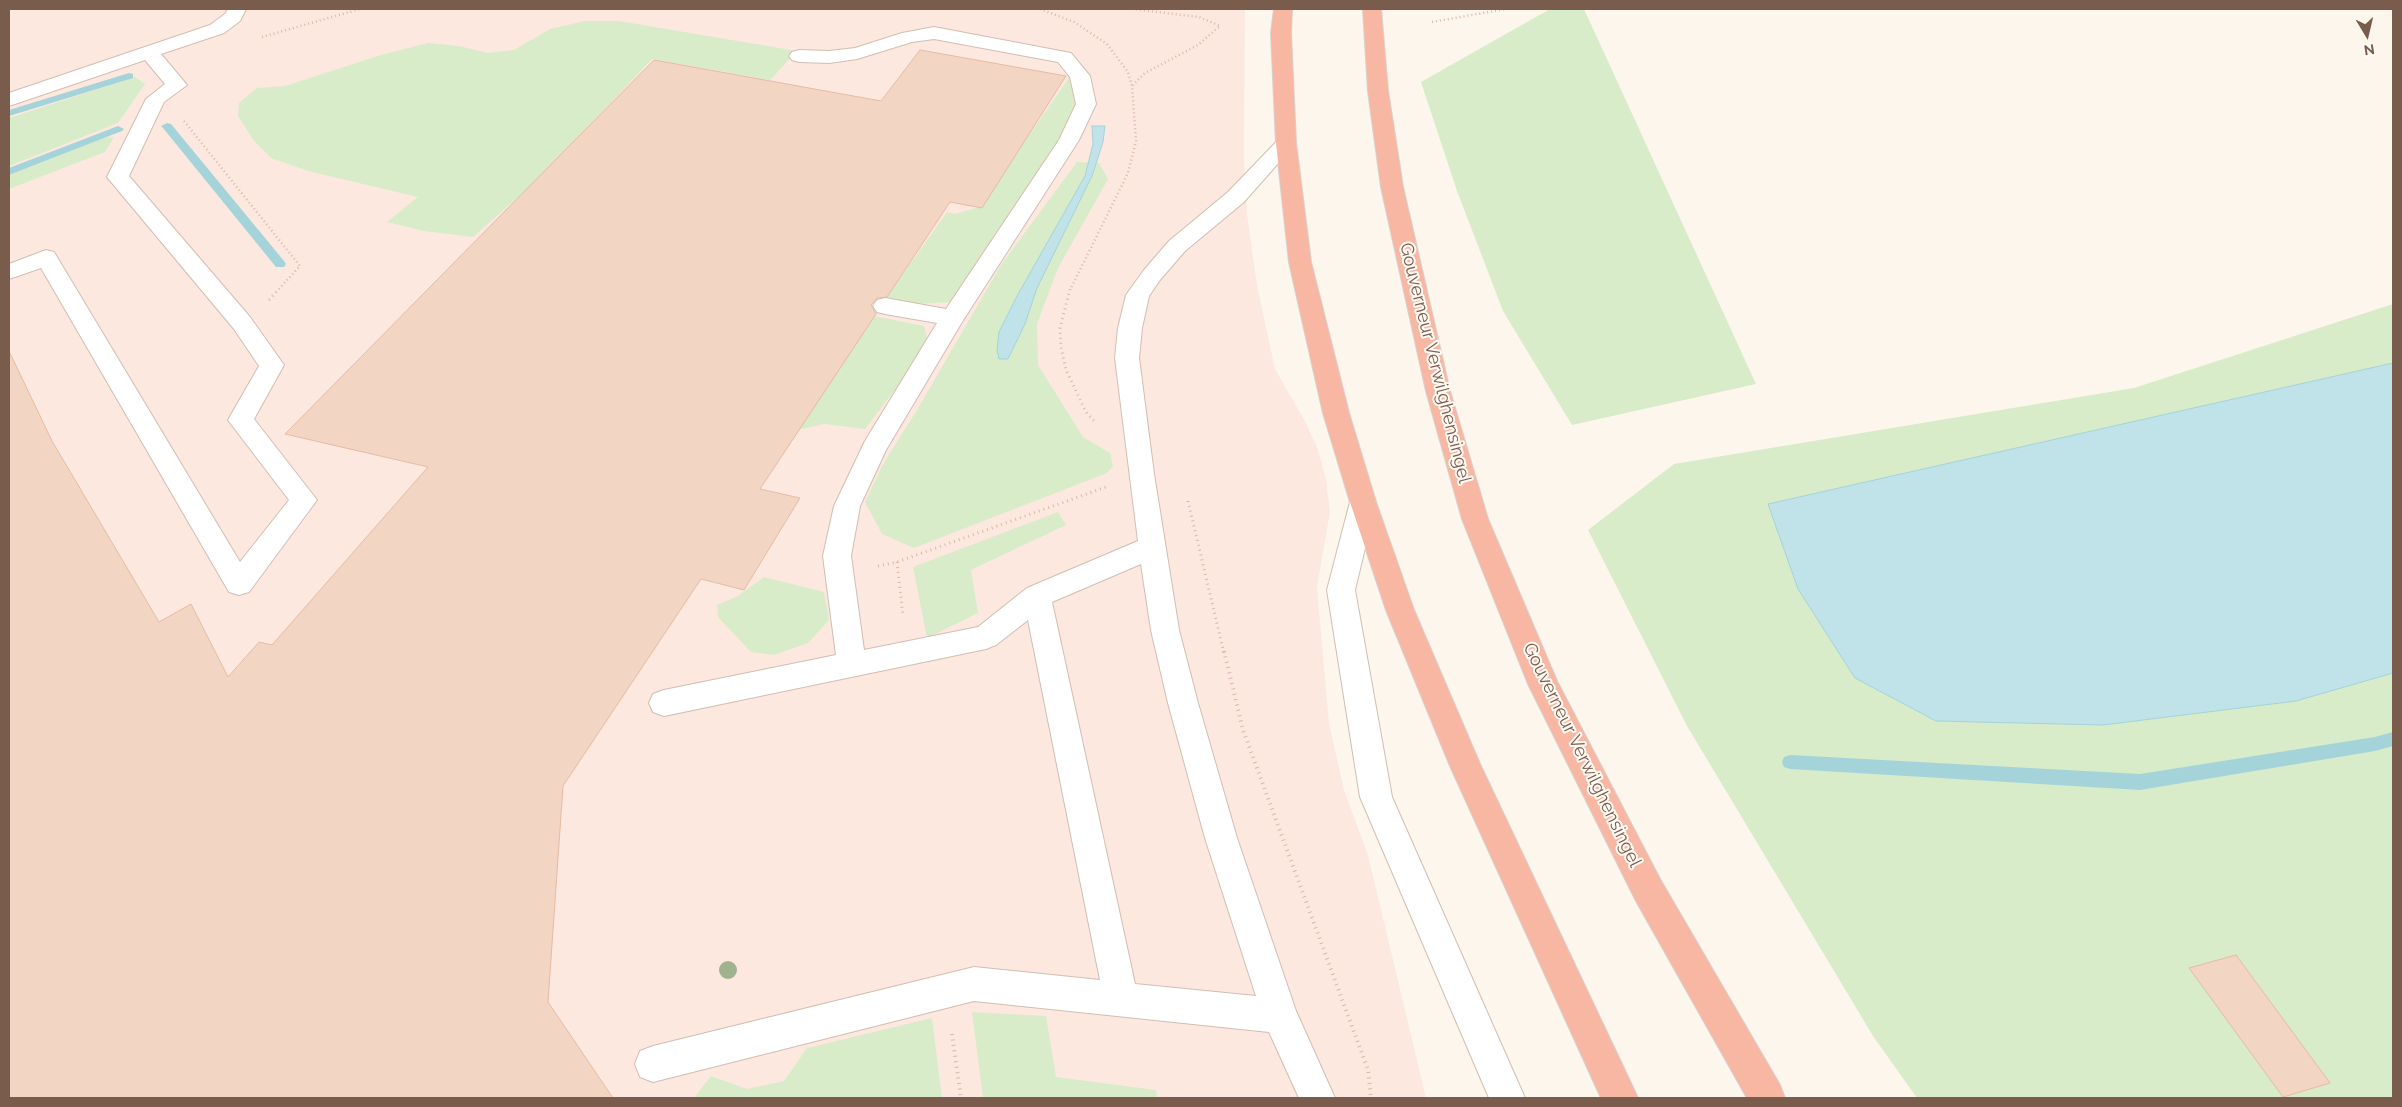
<!DOCTYPE html>
<style>
body{margin:0}
#map{position:relative;width:2402px;height:1107px;overflow:hidden;background:#fdf6ec;font-family:Raleway,sans-serif}
canvas{display:block}
.frame{position:absolute;inset:0;border:10px solid #7a5c4d;pointer-events:none}
.north{position:absolute;left:2342px;top:10px;width:50px;height:50px;-webkit-text-stroke:4px #fffaf3;paint-order:stroke;rotate:171deg;font-size:14px;font-weight:700;line-height:20px;text-align:center;color:#7a5c4d}
.north::after{content:'';display:block;margin:auto;width:18px;height:22px;background:#7a5c4d;clip-path:polygon(50% 0,100% 100%,50% 72%,0 100%)}
</style>
<div id="map">
<canvas width="2402" height="1107"></canvas>
<div class="frame"></div>
<div class="north">N</div>
</div>
<script>
const g = document.querySelector('canvas').getContext('2d');
g.lineJoin = 'round';
function fillPath(path, color) { g.fillStyle = color; g.fill(path, 'evenodd'); }
const poly = rows => new Path2D(rows.map(r => 'M' + r).join(''));
function strokePath(path, color, width, dash) { g.strokeStyle = color; g.lineWidth = width; g.lineCap = dash ? 'butt' : 'round'; g.setLineDash(dash || []); g.stroke(path); }
function label(font, color, halo, rows, align = 'center') {
  g.font = font + ' Raleway,sans-serif'; g.lineWidth = 4; g.setLineDash([]); g.textBaseline = 'middle'; g.strokeStyle = halo; g.fillStyle = color; for (const [text, x, y, turn = 0] of rows) {
    g.save(); g.translate(x, y); g.rotate((+turn || 0) * Math.PI / 180); g.textAlign = isNaN(turn) ? turn : align; if (halo) g.strokeText(text, 0, 0); g.fillText(text, 0, 0); g.restore();
  }
}
fillPath(poly([
 [9,9,1245,9,1244,156,1247,214,1257,285,1275,369,1306,423,1318,450,1326,480,1330,512,1317,587,1329,723,1344,790,1368,855,1426,1098,9,1098]
]), '#fde8e0');
fillPath(poly([
 [1550,9,1584,9,1756,384,1572,425,1503,311,1457,191,1421,82],
 [585,21,619,21,797,51,770,80,652,59,535,182,473,237,424,231,387,222,418,197,308,171,271,158,254,141,238,116,239,103,257,88,285,86,381,55,428,43,459,46,488,53,514,50,550,29],
 [1071,75,1080,108,953,302,917,304,885,299,947,212,955,214,979,207],
 [135,77,145,84,118,123,9,166,9,118],
 [114,137,105,152,9,189,9,175,104,138],
 [1077,162,1099,163,1108,179,1058,268,1037,324,1038,365,1083,437,1110,453,1113,466,1107,473,914,548,882,534,865,502,883,464,917,410,1001,265],
 [2393,304,2393,1098,1917,1098,1873,1036,1687,726,1588,530,1674,464,2134,388],
 [874,316,924,326,929,345,865,429,824,424,798,430],
 [1058,512,1066,525,971,570,978,613,927,638,913,567],
 [764,577,824,592,829,620,808,643,774,655,751,652,718,617,717,605,738,596],
 [972,1012,1046,1016,1056,1077,1156,1090,1157,1098,983,1098],
 [932,1018,942,1098,694,1098,711,1076,747,1089,784,1081,807,1048]
]), '#d8ecc9');
const water = poly([
 [1092,126,1105,126,1103,142,1092,176,1037,288,1025,324,1008,359,999,359,997,350,999,332,1017,296,1085,176,1093,144,1092,126],
 [2393,363,2393,673,2296,701,2103,725,1936,721,1855,678,1798,589,1768,504,2393,363]
]);
fillPath(water, '#bfe3e8');
strokePath(water, '#a5d3da', 1);
fillPath(poly([
 [129,73,133,74,133,78,9,116,9,110,129,73],
 [167,123,171,124,284,261,286,264,284,267,276,267,163,128,161,126,167,123],
 [118,126,124,129,122,131,9,175,9,168,118,126],
 [2393,732,2393,746,2375,751,2140,790,1790,769,1784,767,1782,762,1784,757,1790,755,2140,774,2375,737,2393,732]
]), '#a5d3da');
const building = poly([
 [920,50,1066,76,982,208,950,202,887,297,877,298,871,305,876,314,760,489,800,498,744,590,701,579,563,786,548,1002,613,1098,9,1098,9,351,52,441,159,622,191,604,228,677,259,642,272,645,428,467,285,434,654,60,881,101,920,50],
 [2236,955,2330,1083,2283,1097,2189,968,2236,955]
]);
fillPath(building, '#f3d5c3');
strokePath(building, '#e6bba3', 1);
const minor = poly([
 [228,9,246,9,240,21,224,33,161,54,187,85,164,102,129,176,250,317,284,365,254,419,317,500,249,592,239,595,229,592,41,268,9,279,9,264,46,250,54,252,240,562,289,500,228,420,259,366,234,329,107,177,146,99,165,84,145,60,9,106,9,93,210,25,225,14,228,9],
 [934,27,1071,53,1090,76,1096,104,1079,140,962,322,886,450,860,506,851,556,864,650,978,627,1027,588,1138,541,1115,358,1118,328,1126,295,1144,270,1169,241,1228,192,1279,139,1286,137,1293,139,1296,143,1244,202,1185,251,1160,280,1149,296,1142,328,1139,358,1154,474,1179,630,1198,703,1237,838,1296,1011,1335,1098,1299,1098,1269,1032,974,1001,653,1082,640,1077,635,1064,640,1051,653,1046,974,967,1100,980,1028,620,996,645,986,649,664,716,653,712,649,703,653,694,664,690,836,655,823,556,834,506,865,441,937,323,885,314,877,312,873,306,877,300,885,298,946,309,1059,140,1076,104,1070,77,1058,62,934,39,912,42,857,59,829,63,799,62,792,60,789,56,792,52,799,50,829,51,855,48,902,33,934,27],
 [1141,564,1151,630,1168,703,1205,838,1256,996,1135,984,1052,602,1141,564],
 [1363,492,1372,495,1376,502,1355,590,1392,797,1525,1098,1489,1098,1360,797,1327,590,1350,502,1354,495,1363,492]
]);
const highway = poly([
 [1274,9,1292,9,1291,33,1296,143,1311,262,1349,413,1376,502,1414,610,1480,764,1638,1098,1601,1098,1450,766,1386,610,1350,502,1323,413,1289,262,1276,143,1271,33,1274,9],
 [1363,9,1381,9,1388,91,1403,187,1450,391,1488,519,1557,681,1660,879,1780,1085,1785,1098,1747,1098,1636,901,1528,684,1462,519,1426,391,1381,187,1368,91,1363,9]
]);
strokePath(minor, '#d1beb0', 2);
strokePath(highway, '#dad1cd', 2);
strokePath(poly([
 [1040,9,1074,22,1107,44,1128,72,1132,86,1136,141,1128,173,1070,290],
 [1132,9,1199,17,1220,26,1198,45,1145,73,1132,86],
 [1432,22,1506,9],
 [262,37,360,9],
 [184,121,300,266,278,290]
]), '#d9b8a5', 2.5, [1, 3]);
strokePath(poly([
 [1070,289,1060,328,1061,347,1066,370,1086,412,1096,423],
 [269,300,279,289],
 [1188,501,1224,653],
 [897,562,903,616],
 [878,566,897,562,1106,487]
]), '#d9b8a5', 3, [1, 4]);
strokePath(poly([
 [1224,651,1243,730,1368,1070,1371,1098],
 [952,1034,961,1098]
]), '#d9b8a5', 4, [1, 4.5]);
fillPath(minor, '#fff');
fillPath(highway, '#f7b7a3');
g.fillStyle = '#a0b28e';
for (const [x, y] of [
 [728,970]
]) { g.beginPath(); g.arc(x, y, 9, 0, 2 * Math.PI); g.fill(); }
label('18px', '#7a5c4d', '#fffaf3', [
 ["Gouverneur Verwilghensingel",1435,363,76],
 ["Gouverneur Verwilghensingel",1582,755,64]
]);
</script>
